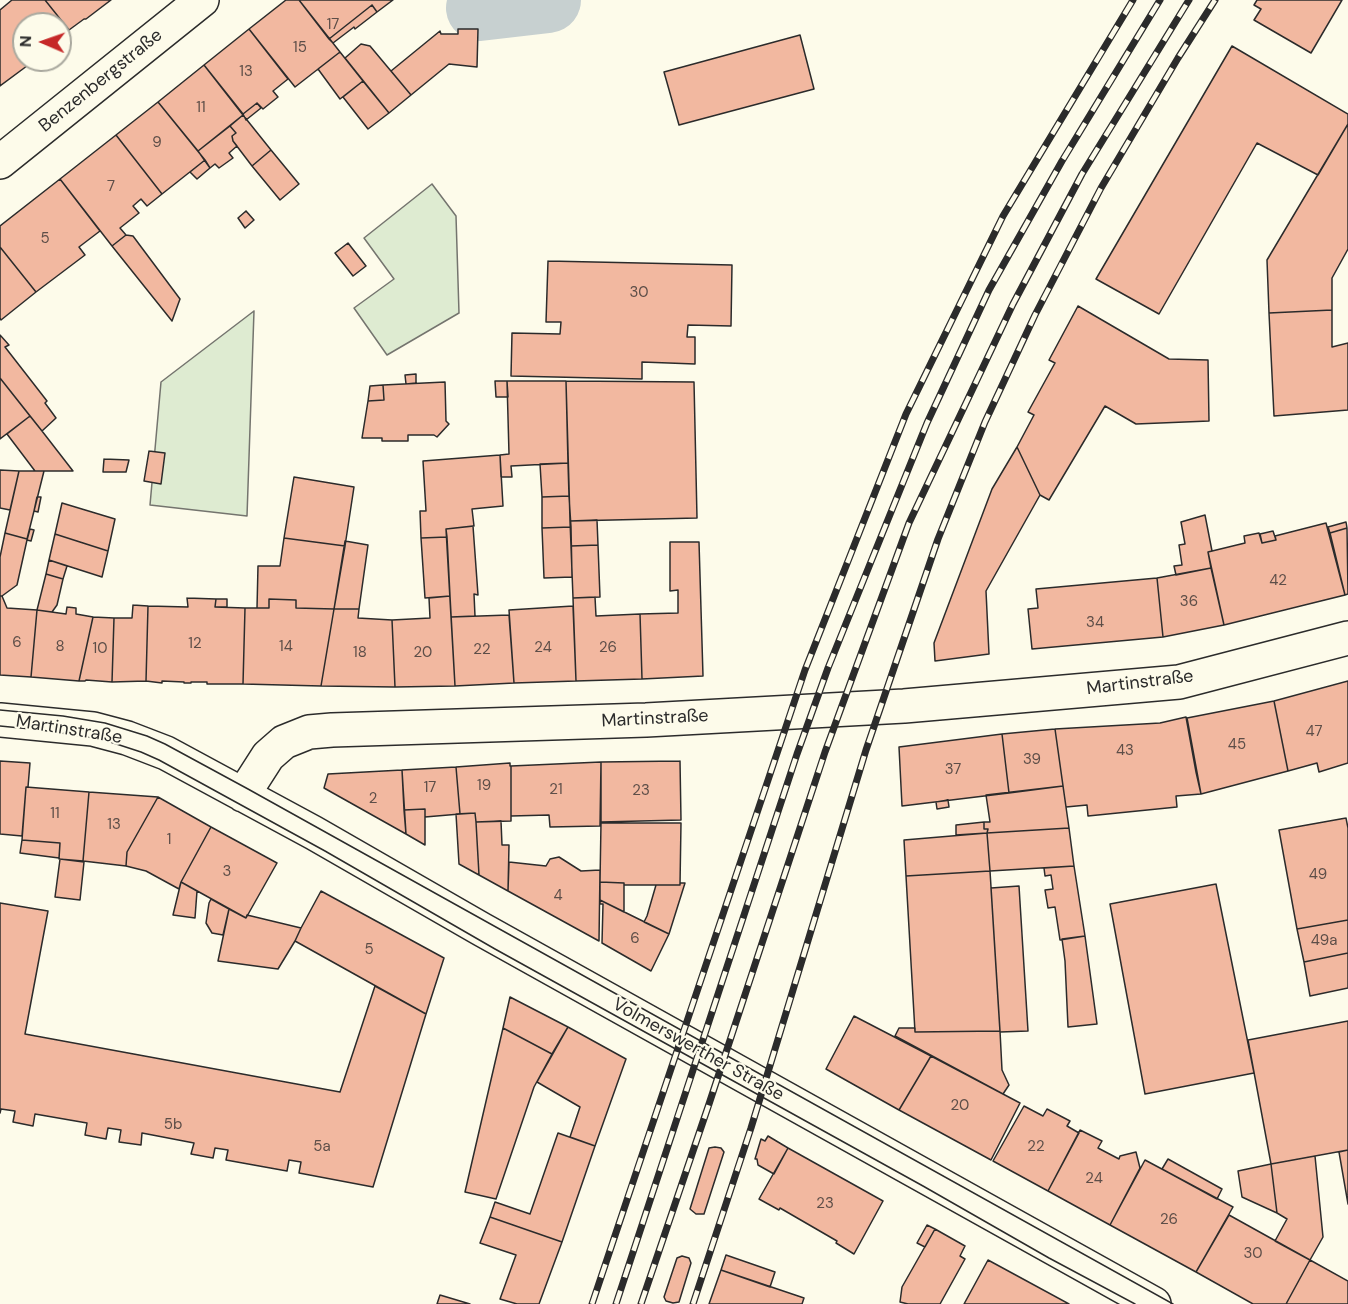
<!DOCTYPE html>
<meta charset="utf-8">
<style>
body{margin:0}
#map{position:relative;width:1348px;height:1304px;overflow:hidden;background:#fdfbea;font-family:"DM Sans",sans-serif}
canvas{display:block}
.north{position:absolute;left:12px;top:12px;width:60px;height:60px;box-sizing:border-box;background:#fdfbea;border:2px solid #a9a89e;border-radius:50%;rotate:272deg;font-size:16px;font-weight:700;line-height:24px;text-align:center;color:#2b2b2b}
.north::after{content:'';display:block;margin:auto;width:21px;height:27px;background:#c62828;clip-path:polygon(50% 0,100% 100%,50% 72%,0 100%)}
</style>
<div id="map">
<canvas width="1348" height="1304"></canvas>
<div class="north">N</div>
</div>
<script>
const g = document.querySelector('canvas').getContext('2d');
g.lineJoin = 'round';
function fillPath(path, color) { g.fillStyle = color; g.fill(path, 'evenodd'); }
const poly = rows => new Path2D(rows.map(r => 'M' + r).join(''));
function strokePath(path, color, width, dash) { g.strokeStyle = color; g.lineWidth = width; g.lineCap = dash ? 'butt' : 'round'; g.setLineDash(dash || []); g.stroke(path); }
function label(font, color, halo, rows, align = 'center') {
  g.font = font + ' "DM Sans",sans-serif'; g.lineWidth = 4.5; g.setLineDash([]); g.textBaseline = 'middle'; g.strokeStyle = halo; g.fillStyle = color; for (const [text, x, y, turn = 0] of rows) {
    g.save(); g.translate(x, y); g.rotate((+turn || 0) * Math.PI / 180); g.textAlign = isNaN(turn) ? turn : align; if (halo) g.strokeText(text, 0, 0); g.fillText(text, 0, 0); g.restore();
  }
}
const green = poly([
 [432,184,456,216,459,313,387,355,354,308,394,279,364,238,432,184],
 [254,311,247,516,150,505,161,382,254,311]
]);
fillPath(green, '#deebd1');
strokePath(green, '#74746e', 1.5);
strokePath(poly([
 [479,8,548,0]
]), '#c7d0d0', 66);
const building = poly([
 [12,0,45,0,69,30,60,38,60,24,24,24,24,60,35,60,0,86,0,10,12,0],
 [45,0,111,0,86,19,84,19,69,30,45,0],
 [286,0,299,0,340,52,295,87,249,29,286,0],
 [299,0,393,0,377,12,372,5,329,39,299,0],
 [1257,0,1342,0,1311,53,1254,20,1261,9,1254,5,1257,0],
 [372,5,377,12,355,29,354,27,333,43,329,39,372,5],
 [249,29,288,79,273,91,278,97,263,109,257,103,243,114,204,65,249,29],
 [458,29,478,29,477,67,449,64,411,95,391,71,440,31,441,34,458,34,458,29],
 [800,35,814,89,679,125,664,72,800,35],
 [361,44,370,46,411,95,389,113,345,58,361,44],
 [1232,46,1348,114,1348,124,1318,175,1257,143,1159,314,1096,279,1232,46],
 [340,52,363,81,340,99,318,69,340,52],
 [204,65,243,115,198,151,158,102,204,65],
 [363,81,389,113,368,129,343,97,363,81],
 [158,102,205,160,162,194,116,135,158,102],
 [257,103,261,108,246,120,243,114,257,103],
 [243,115,271,150,252,166,233,141,232,136,236,133,230,126,243,115],
 [1348,124,1348,249,1332,278,1332,310,1269,313,1267,260,1348,124],
 [230,126,236,133,232,136,233,141,237,146,229,153,233,158,219,168,215,164,210,168,198,151,230,126],
 [116,135,162,194,147,206,141,199,133,206,139,213,120,228,126,235,112,246,60,179,116,135],
 [271,150,299,184,280,200,252,166,271,150],
 [205,160,210,168,197,179,190,172,205,160],
 [60,179,100,231,79,247,85,255,36,292,0,247,0,226,60,179],
 [246,211,254,220,245,228,238,218,246,211],
 [126,235,133,236,180,299,172,321,112,246,126,235],
 [348,243,366,266,353,276,335,253,348,243],
 [0,247,36,292,1,320,0,318,0,247],
 [548,261,732,265,731,326,688,325,687,337,695,337,695,364,642,362,642,379,511,376,512,333,560,334,561,322,546,322,548,261],
 [1078,306,1169,359,1208,360,1209,421,1136,424,1105,406,1049,500,1040,495,1017,447,1034,415,1028,412,1055,363,1049,360,1078,306],
 [1332,310,1332,347,1348,343,1348,410,1274,416,1269,313,1332,310],
 [0,335,9,345,5,347,47,401,45,403,56,418,42,431,0,378,0,335],
 [416,374,416,383,406,384,405,375,416,374],
 [0,378,30,416,0,439,0,378],
 [495,381,507,381,508,397,496,397,495,381],
 [507,381,566,381,568,463,511,466,512,477,501,477,500,455,509,454,507,381],
 [566,381,694,382,697,518,570,521,566,381],
 [445,382,446,421,449,424,437,437,434,435,408,435,408,441,382,441,382,438,362,438,368,401,384,400,383,385,445,382],
 [383,385,384,400,368,401,370,386,383,385],
 [30,416,42,431,73,471,35,471,7,434,30,416],
 [1017,447,1040,495,986,591,989,654,935,661,934,643,992,489,1017,447],
 [149,451,165,453,161,484,144,481,149,451],
 [500,455,503,506,472,509,474,526,446,529,447,537,421,538,420,511,426,511,423,461,500,455],
 [104,459,129,460,126,472,103,472,104,459],
 [568,463,569,496,542,497,540,464,568,463],
 [0,470,19,471,10,510,0,508,0,470],
 [19,471,44,471,27,539,5,533,19,471],
 [294,477,354,487,345,546,284,538,294,477],
 [569,496,571,527,542,528,542,497,569,496],
 [37,497,41,497,38,512,34,511,37,497],
 [62,503,115,519,108,551,55,534,62,503],
 [1205,515,1212,551,1208,552,1211,568,1176,575,1174,566,1182,565,1179,545,1185,544,1181,522,1205,515],
 [597,520,598,545,571,546,570,521,597,520],
 [1346,522,1347,528,1330,533,1328,527,1346,522],
 [1326,523,1345,595,1224,625,1208,552,1245,543,1244,536,1259,533,1262,543,1276,540,1275,536,1326,523],
 [473,526,478,595,474,594,475,616,451,617,446,529,473,526],
 [571,527,572,577,544,578,542,528,571,527],
 [1347,528,1348,594,1345,595,1330,533,1347,528],
 [30,529,34,530,31,541,27,540,30,529],
 [1273,531,1276,540,1262,543,1260,534,1273,531],
 [5,533,27,539,27,540,17,585,2,596,0,596,0,557,5,533],
 [55,534,108,551,102,577,49,560,55,534],
 [447,537,450,596,425,598,421,538,447,537],
 [284,538,345,546,334,609,296,608,296,600,269,599,269,608,257,608,258,566,280,566,284,538],
 [345,541,368,545,359,609,334,609,345,541],
 [670,542,699,542,703,676,642,679,640,614,678,613,678,590,670,591,670,542],
 [598,545,600,597,573,598,571,546,598,545],
 [49,560,67,566,63,579,46,574,49,560],
 [1211,568,1224,625,1163,637,1157,578,1211,568],
 [46,574,63,579,57,605,52,612,37,610,46,574],
 [1157,578,1163,637,1032,649,1028,609,1038,608,1036,589,1157,578],
 [0,596,2,596,7,608,37,610,31,677,0,675,0,596],
 [450,596,455,686,395,687,392,620,430,618,429,598,450,596],
 [595,597,596,616,640,614,642,679,576,681,573,598,595,597],
 [187,598,216,599,215,607,245,608,243,684,207,684,207,682,191,682,191,683,184,683,184,682,162,681,162,683,146,681,148,606,188,607,187,598],
 [216,599,227,599,227,607,215,607,216,599],
 [269,599,296,600,296,608,334,609,321,686,243,684,245,608,269,608,269,599],
 [133,605,148,606,146,681,112,682,114,618,132,618,133,605],
 [573,606,576,681,514,683,509,610,573,606],
 [67,607,76,608,76,614,93,617,79,681,31,677,37,610,66,614,67,607],
 [334,609,359,609,358,618,392,620,395,687,321,686,334,609],
 [509,615,514,683,455,686,451,617,509,615],
 [93,617,114,618,112,682,86,680,85,681,79,681,93,617],
 [1348,681,1348,763,1319,772,1317,763,1288,771,1274,701,1348,681],
 [1274,701,1288,771,1201,794,1187,718,1274,701],
 [1186,717,1196,772,1201,794,1176,796,1177,807,1088,816,1087,805,1066,807,1055,729,1160,723,1186,717],
 [1055,729,1063,786,1009,793,1002,734,1055,729],
 [1002,734,1009,793,902,806,899,747,1002,734],
 [0,761,30,763,28,787,26,787,22,836,0,834,0,761],
 [680,761,681,820,601,822,601,762,680,761],
 [601,762,600,826,550,827,549,815,511,816,511,766,601,762],
 [510,763,510,766,511,766,511,821,476,822,475,813,460,814,456,767,510,763],
 [456,767,460,814,425,817,425,809,404,810,402,770,456,767],
 [402,770,406,834,324,788,328,774,402,770],
 [1063,786,1069,828,987,833,988,829,984,829,984,822,990,822,986,795,1063,786],
 [26,787,89,792,83,861,59,859,60,843,22,840,26,787],
 [89,792,158,797,127,852,126,866,83,861,89,792],
 [158,797,211,827,181,882,179,889,146,871,126,866,127,852,158,797],
 [948,800,949,807,937,809,936,802,948,800],
 [425,809,425,845,406,834,404,810,425,809],
 [475,813,476,822,479,875,459,864,456,814,475,813],
 [1346,818,1348,828,1348,920,1297,929,1279,830,1346,818],
 [501,821,502,845,509,845,508,891,479,875,476,822,501,821],
 [984,822,984,829,988,829,987,833,956,835,956,825,984,822],
 [601,823,681,823,680,885,624,885,624,883,600,882,601,823],
 [211,827,277,863,246,918,181,882,211,827],
 [1069,828,1074,866,990,871,987,833,1069,828],
 [987,833,990,871,906,876,904,840,987,833],
 [22,840,60,843,59,858,20,853,22,840],
 [559,857,581,871,600,870,599,941,508,891,509,862,546,866,550,859,559,857],
 [60,859,84,862,80,900,55,897,60,859],
 [1074,866,1085,936,1060,940,1055,907,1048,908,1045,890,1053,889,1051,875,1045,876,1044,868,1074,866],
 [990,871,1000,1031,915,1032,906,876,990,871],
 [181,882,197,891,195,918,173,915,181,882],
 [600,882,624,883,624,912,600,900,600,882],
 [680,883,685,883,669,934,644,922,647,916,656,885,680,885,680,883],
 [1216,884,1254,1073,1145,1094,1110,904,1216,884],
 [1019,886,1028,1031,1000,1032,991,888,1019,886],
 [321,891,444,958,426,1014,295,941,301,928,321,891],
 [211,899,229,909,223,935,212,933,206,923,209,903,211,899],
 [600,900,669,934,651,971,602,943,603,904,600,904,600,900],
 [0,903,48,911,25,1034,340,1092,375,986,426,1014,373,1187,299,1173,301,1162,289,1160,287,1171,226,1160,228,1150,215,1148,213,1158,191,1154,194,1143,142,1133,141,1145,119,1142,121,1130,108,1128,106,1139,85,1135,87,1123,35,1114,33,1126,13,1122,15,1111,1,1109,0,1113,0,903],
 [229,909,246,918,247,915,301,928,295,941,278,969,218,961,229,909],
 [1348,920,1348,953,1304,962,1297,929,1348,920],
 [1085,936,1097,1024,1068,1027,1065,961,1062,939,1085,936],
 [1348,953,1348,988,1310,996,1304,962,1348,953],
 [510,997,568,1027,552,1054,503,1028,510,997],
 [854,1016,931,1056,899,1110,826,1069,854,1016],
 [1348,1021,1348,1150,1271,1164,1248,1040,1348,1021],
 [568,1027,626,1059,595,1146,570,1137,580,1107,537,1082,568,1027],
 [503,1028,552,1054,534,1087,496,1199,465,1192,503,1028],
 [899,1028,915,1028,915,1032,1000,1031,1002,1070,1009,1085,1003,1094,895,1036,899,1028],
 [931,1056,1020,1103,991,1160,899,1110,931,1056],
 [1024,1106,1043,1116,1047,1109,1070,1121,1067,1126,1079,1133,1048,1191,993,1161,1024,1106],
 [1080,1130,1102,1141,1098,1148,1119,1159,1120,1156,1136,1152,1140,1168,1110,1225,1048,1191,1080,1130],
 [558,1133,595,1146,562,1242,490,1217,495,1202,530,1214,558,1133],
 [768,1136,788,1148,774,1174,758,1165,757,1159,755,1159,761,1139,765,1141,768,1136],
 [715,1147,721,1148,724,1152,704,1214,696,1214,690,1209,709,1148,715,1147],
 [788,1148,883,1201,854,1254,836,1243,837,1241,780,1208,779,1210,759,1199,788,1148],
 [1348,1150,1348,1204,1339,1152,1348,1150],
 [1315,1156,1323,1237,1310,1260,1275,1241,1287,1219,1277,1213,1271,1164,1315,1156],
 [1168,1159,1222,1189,1217,1199,1162,1169,1168,1159],
 [1145,1160,1233,1207,1196,1272,1110,1225,1145,1160],
 [1271,1164,1277,1213,1242,1197,1238,1171,1271,1164],
 [1229,1215,1310,1260,1286,1304,1253,1304,1196,1272,1229,1215],
 [490,1217,562,1242,539,1304,517,1304,500,1299,516,1255,480,1243,490,1217],
 [927,1225,935,1229,925,1247,917,1243,927,1225],
 [935,1229,965,1246,960,1256,965,1259,940,1304,908,1304,900,1302,902,1287,935,1229],
 [726,1255,775,1272,770,1287,721,1270,726,1255],
 [682,1256,689,1258,691,1263,679,1302,673,1303,666,1301,664,1297,677,1258,682,1256],
 [988,1260,1069,1304,964,1304,988,1260],
 [1310,1260,1348,1281,1348,1304,1286,1304,1310,1260],
 [721,1270,804,1298,802,1304,709,1304,721,1270],
 [440,1295,470,1304,437,1304,440,1295]
]);
fillPath(building, '#f2b8a0');
strokePath(building, '#2b2b2b', 1.5);
const minor = poly([
 [0,162,202,0]
]);
const tertiary = poly([
 [0,720,93,729,127,738,166,753,314,833,481,929,1154,1304],
 [243,795,268,756,284,742,309,732,332,730,646,720,904,706,1179,682,1348,638]
]);
strokePath(minor, '#2b2b2b', 36);
strokePath(tertiary, '#2b2b2b', 36);
strokePath(minor, '#fdfbea', 33);
strokePath(tertiary, '#fdfbea', 33);
strokePath(poly([
 [0,710,63,716,105,723,147,736,165,744,248,789,1173,1304],
 [0,726,41,730,101,739,141,752,159,760,325,851,495,949,923,1186,1049,1258,1135,1304]
]), '#2b2b2b', 1.5);
const rail = poly([
 [592,1304,805,670,906,414,1003,216,1133,0],
 [616,1304,797,754,828,668,927,423,989,290,1062,161,1160,0],
 [641,1304,709,1104,825,752,909,523,1013,304,1082,174,1189,0],
 [693,1304,751,1128,866,750,938,539,985,422,1035,315,1101,188,1178,58,1215,0]
]);
strokePath(rail, '#2b2b2b', 7);
strokePath(rail, '#fdfbea', 4.5, [14]);
label('15px', '#5d4e48', null, [
 ["17",333,25],
 ["15",300,48],
 ["13",246,72],
 ["11",201,108],
 ["9",157,143],
 ["7",111,187],
 ["5",45,239],
 ["30",639,293],
 ["42",1278,581],
 ["36",1189,602],
 ["34",1095,623],
 ["6",17,643],
 ["12",195,644],
 ["8",60,647],
 ["14",286,647],
 ["24",543,648],
 ["26",608,648],
 ["10",100,649],
 ["22",482,650],
 ["18",360,653],
 ["20",423,653],
 ["47",1314,732],
 ["45",1237,745],
 ["43",1125,751],
 ["39",1032,760],
 ["37",953,770],
 ["19",484,786],
 ["17",430,788],
 ["21",556,790],
 ["23",641,791],
 ["2",373,799],
 ["11",55,814],
 ["13",114,825],
 ["1",169,840],
 ["3",227,872],
 ["49",1318,875],
 ["4",558,896],
 ["6",635,939],
 ["49a",1324,941],
 ["5",369,950],
 ["20",960,1106],
 ["5b",173,1125],
 ["5a",322,1147],
 ["22",1036,1147],
 ["24",1094,1179],
 ["23",825,1204],
 ["26",1169,1220],
 ["30",1253,1254]
]);
label('18px', '#2b2b2b', '#fdfbea', [
 ["Benzenbergstraße",101,81,-39],
 ["Martinstraße",1140,683,-7],
 ["Martinstraße",655,719,-3],
 ["Martinstraße",69,730,9],
 ["Volmerswerther Straße",698,1050,29]
]);
</script>
